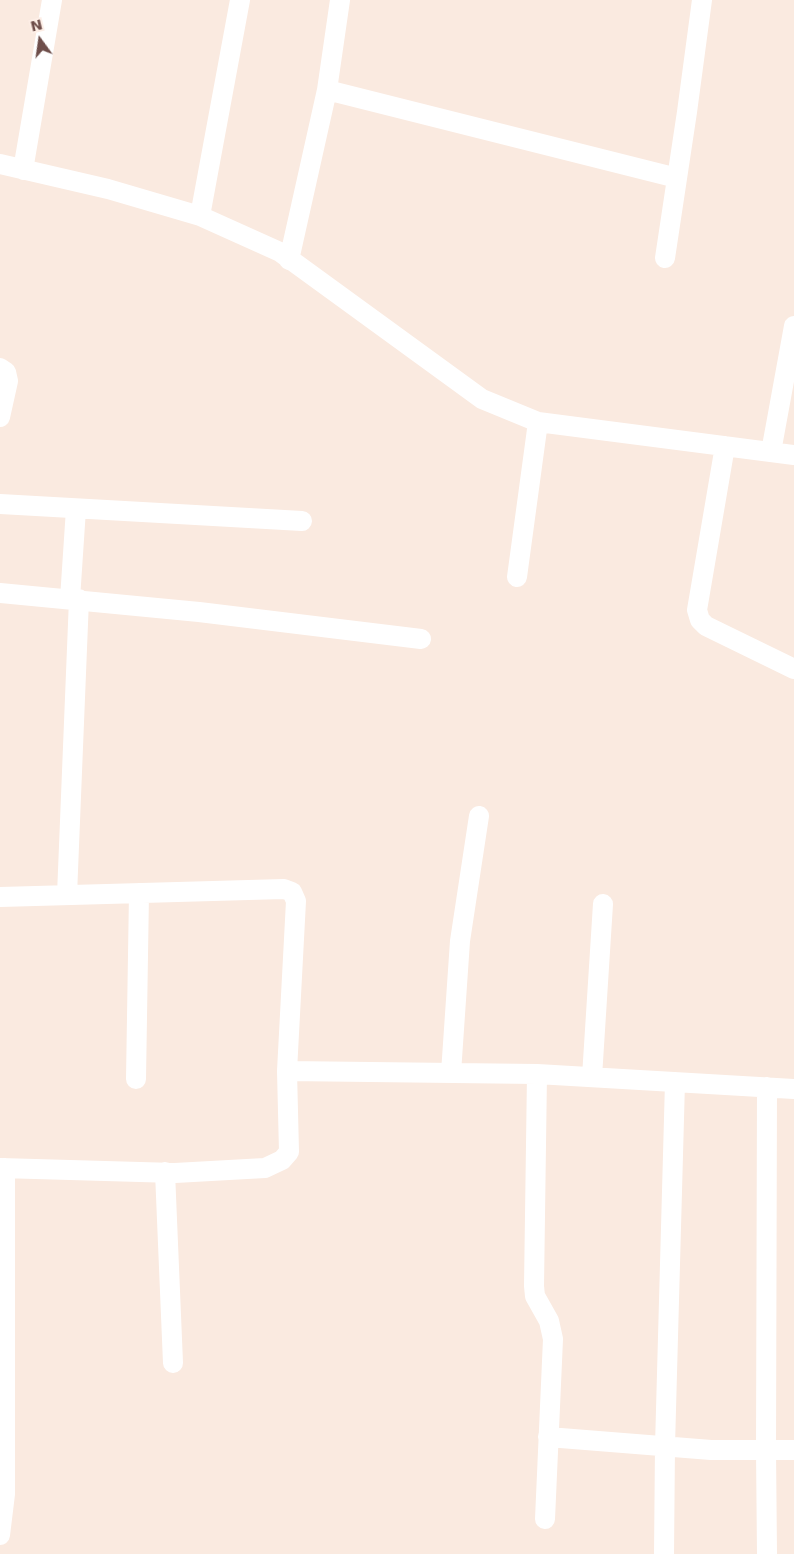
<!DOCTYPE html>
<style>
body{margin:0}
#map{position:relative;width:794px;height:1554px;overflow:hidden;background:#faeae0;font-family:"DejaVu Sans",sans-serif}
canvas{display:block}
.north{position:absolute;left:15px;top:15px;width:50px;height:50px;-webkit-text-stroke:4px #fdeee6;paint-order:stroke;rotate:346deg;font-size:14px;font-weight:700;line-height:20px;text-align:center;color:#6e4e4a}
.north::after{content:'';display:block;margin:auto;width:18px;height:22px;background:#6e4e4a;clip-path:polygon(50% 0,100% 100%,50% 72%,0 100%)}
</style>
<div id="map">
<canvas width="794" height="1554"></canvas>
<div class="north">N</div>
</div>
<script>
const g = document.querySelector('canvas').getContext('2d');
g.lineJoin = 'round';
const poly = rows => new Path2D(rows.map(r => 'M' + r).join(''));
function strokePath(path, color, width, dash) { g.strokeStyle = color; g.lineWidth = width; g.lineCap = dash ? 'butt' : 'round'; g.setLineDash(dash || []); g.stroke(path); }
strokePath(poly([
 [327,90,677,178],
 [0,164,108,189,200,216,280,252,482,399,538,422,794,455],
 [23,170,52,0],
 [200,216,240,0],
 [665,258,687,112,702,0],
 [289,260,327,90,340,0],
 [0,368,6,372,8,381,0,417],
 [725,446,697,610,700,620,706,626,794,669],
 [771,452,794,326],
 [0,504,302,521],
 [517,577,538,422],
 [0,593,199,612,421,639],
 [70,599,76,509],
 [67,895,79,599],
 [0,897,284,889,292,892,296,901,287,1071],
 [451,1073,460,941,479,816],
 [537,1074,534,1286,535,1296,549,1321,553,1339,545,1519],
 [592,1077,603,904],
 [136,1079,139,893],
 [767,1087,766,1450,767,1554],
 [0,1168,175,1173,265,1168,282,1160,289,1152,287,1071,537,1074,794,1089],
 [165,1172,173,1363],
 [548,1437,711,1450,794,1450],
 [0,1535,5,1494,5,1168],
 [664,1554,665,1446,675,1082]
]), '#fff', 20);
</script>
